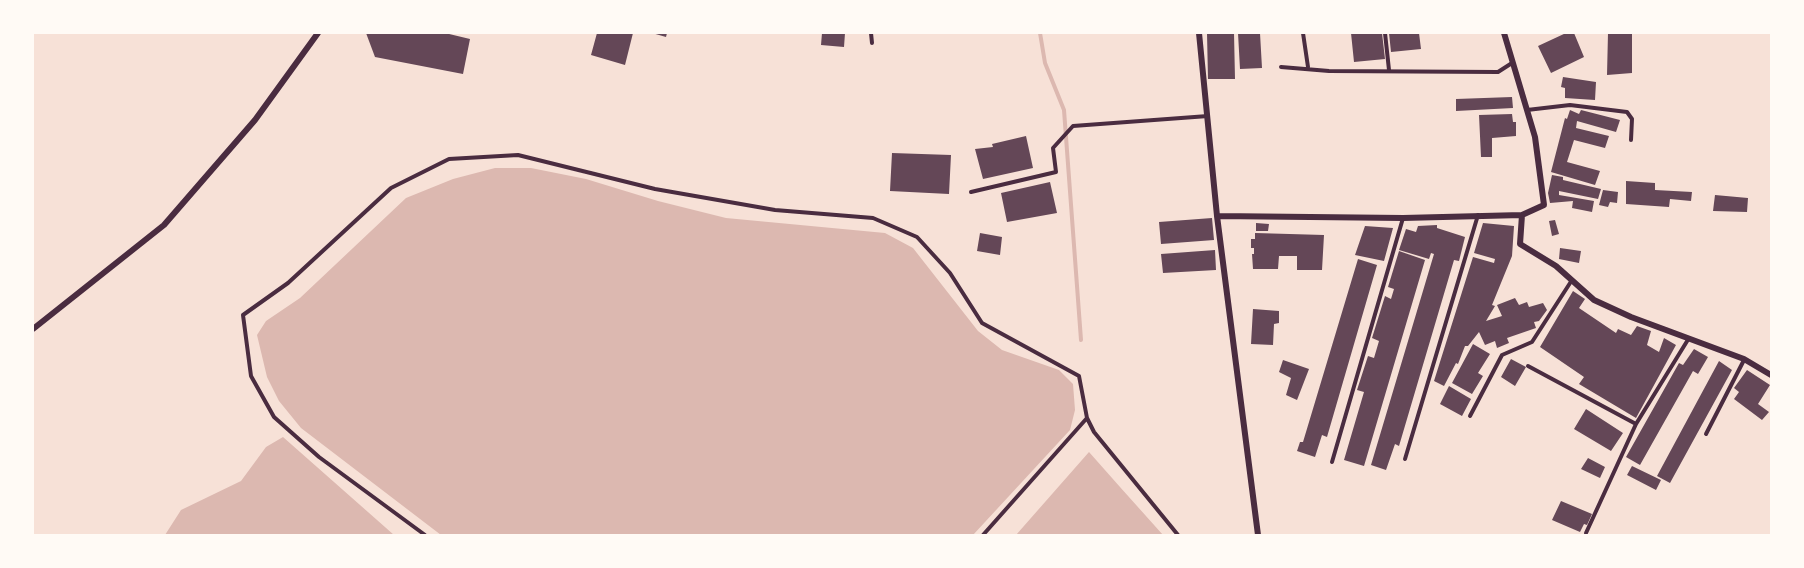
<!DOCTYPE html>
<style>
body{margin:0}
#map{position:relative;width:1804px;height:568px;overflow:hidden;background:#f7e1d7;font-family:"Alegreya Sans",sans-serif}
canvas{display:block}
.frame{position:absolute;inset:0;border:34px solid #fffaf5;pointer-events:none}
</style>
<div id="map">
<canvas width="1804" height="568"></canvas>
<div class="frame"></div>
</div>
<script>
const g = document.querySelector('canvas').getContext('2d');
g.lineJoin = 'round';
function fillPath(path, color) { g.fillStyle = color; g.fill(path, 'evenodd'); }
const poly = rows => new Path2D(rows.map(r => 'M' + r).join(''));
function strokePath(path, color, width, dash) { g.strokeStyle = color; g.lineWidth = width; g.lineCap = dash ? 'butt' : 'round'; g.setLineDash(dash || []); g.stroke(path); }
fillPath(poly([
 [495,168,531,168,586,179,658,201,726,218,885,233,913,248,978,331,1002,350,1059,370,1073,384,1075,410,1070,430,973,535,441,535,301,428,279,401,267,377,257,335,266,321,300,298,406,198,453,179],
 [283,437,394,535,165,535,181,510,241,481,266,447],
 [1089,452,1120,487,1163,535,1016,535]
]), '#dcb8b0');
strokePath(poly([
 [1040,33,1045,63,1064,110,1081,340]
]), '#dcb8b0', 4);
fillPath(poly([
 [366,33,445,33,470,39,463,74,375,57],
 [597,33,633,33,625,65,591,55],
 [652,33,667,33,666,37],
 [822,33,845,33,844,47,821,45],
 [1207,33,1234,33,1235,79,1208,79],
 [1238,33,1260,33,1262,68,1240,69],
 [1351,33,1382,33,1385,59,1354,62],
 [1389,33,1419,33,1421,49,1391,52],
 [1566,33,1574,33,1584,57,1551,73,1538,46],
 [1608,33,1632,33,1632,73,1607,75],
 [1563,77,1596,82,1595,100,1565,98,1565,88,1561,87],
 [1512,97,1513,108,1456,111,1456,99],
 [1570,110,1579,114,1581,110,1620,120,1616,132,1577,121,1576,128,1609,136,1605,148,1574,140,1567,162,1600,171,1595,185,1551,172,1565,118,1567,119],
 [1512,114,1513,122,1516,122,1516,136,1492,138,1492,157,1481,157,1479,115],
 [1026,136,1033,168,983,179,975,149,993,147,992,144],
 [892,153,951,155,949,194,890,191],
 [1552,175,1563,177,1563,180,1601,189,1598,199,1559,191,1559,195,1594,201,1592,212,1572,208,1573,201,1550,203,1548,193],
 [1626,181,1655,183,1655,190,1692,192,1691,201,1670,199,1669,207,1626,204],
 [1050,182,1057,213,1007,222,1001,193],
 [1603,190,1618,192,1617,203,1610,202,1608,207,1599,205],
 [1715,195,1748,198,1747,212,1713,211],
 [1212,218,1214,240,1161,244,1159,222],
 [1555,220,1559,234,1552,236,1549,221],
 [1256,223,1269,224,1268,231,1256,231],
 [1483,223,1514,226,1512,256,1492,305,1495,306,1486,321,1502,316,1497,305,1515,298,1519,305,1527,302,1529,307,1543,303,1547,310,1539,321,1534,322,1536,328,1507,338,1509,343,1497,348,1495,341,1485,345,1479,332,1468,346,1465,346,1458,364,1456,363,1444,386,1434,381,1473,257,1494,263,1495,259,1474,253],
 [1437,225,1437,228,1465,237,1459,261,1454,260,1399,446,1395,444,1386,470,1371,465,1434,254,1431,253,1429,259,1399,250,1406,229,1416,232,1418,226],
 [1365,226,1393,228,1384,261,1355,255],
 [980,233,1002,237,1000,255,977,251],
 [1255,233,1324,235,1322,270,1297,270,1297,256,1279,256,1278,269,1253,269,1252,254,1254,254,1254,248,1251,248,1251,239,1255,239],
 [1560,248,1581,251,1579,263,1559,259],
 [1215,250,1216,270,1163,273,1161,254],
 [1399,251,1425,260,1364,466,1344,460,1364,392,1357,390,1368,356,1374,358,1379,341,1372,338,1385,296,1391,299,1394,289,1388,287],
 [1358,259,1377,265,1327,437,1322,435,1315,457,1297,451,1300,442,1303,442],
 [1573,291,1585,299,1579,308,1616,333,1618,329,1631,335,1637,326,1651,331,1647,345,1659,352,1664,338,1676,345,1636,418,1579,384,1584,377,1540,347],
 [1253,309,1279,311,1279,323,1274,324,1273,345,1251,344],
 [1473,344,1490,354,1478,373,1483,376,1472,394,1452,383],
 [1694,349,1708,357,1698,374,1693,371,1640,465,1626,457,1679,363,1683,365],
 [1511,359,1526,367,1515,386,1501,377],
 [1283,360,1309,369,1297,400,1286,395,1291,378,1279,372],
 [1719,361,1732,370,1670,483,1657,476],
 [1747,370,1770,385,1758,404,1769,412,1762,420,1734,399,1739,392,1734,388],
 [1449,386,1471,399,1462,416,1440,404],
 [1586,409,1623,433,1611,451,1574,429],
 [1588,458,1605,467,1600,478,1581,469],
 [1632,466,1661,480,1656,490,1627,475],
 [1561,501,1592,514,1587,525,1584,524,1580,532,1552,520]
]), '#644757');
strokePath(poly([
 [871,33,872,43],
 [1303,33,1308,67],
 [1385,33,1389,70],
 [1281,67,1329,71,1498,72,1512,63],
 [1527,110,1570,105,1627,112,1632,119,1631,140],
 [971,192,1056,172,1053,148,1073,126,1208,116],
 [1528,366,1636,424],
 [1470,416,1502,355,1532,342,1572,280],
 [1706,434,1744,360],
 [1405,459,1478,215],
 [1332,462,1403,218],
 [1586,533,1636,424,1689,338],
 [425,535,319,457,274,417,251,376,243,315,288,283,391,188,449,159,518,155,655,189,775,210,873,218,917,237,950,273,982,323,1079,376,1087,418,1094,432,1178,535],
 [983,535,1087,418]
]), '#4a2c40', 4);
strokePath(poly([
 [1199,33,1217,216,1258,535],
 [1504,33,1535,137,1544,205,1522,215],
 [1217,216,1403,218,1522,215,1520,244,1556,266,1594,300,1631,317,1744,359,1771,375],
 [33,329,164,225,255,120,318,33]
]), '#4a2c40', 6);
</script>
